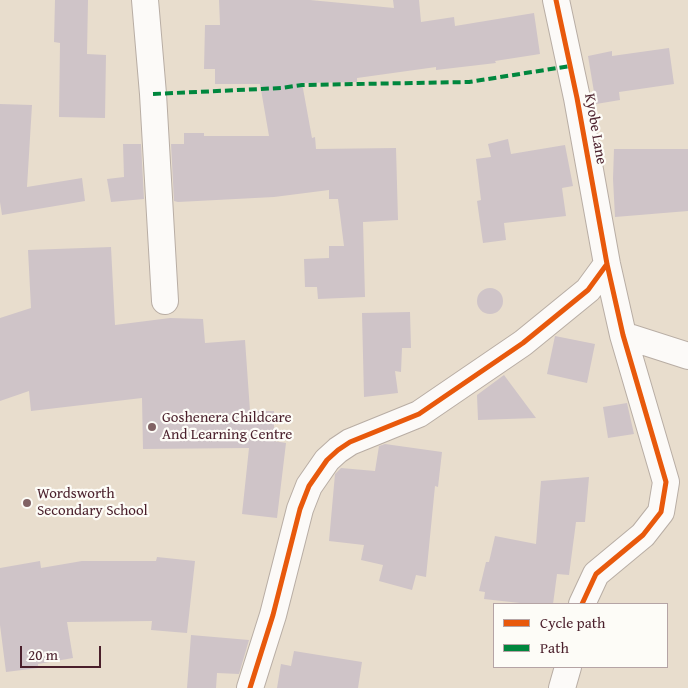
<!DOCTYPE html>
<style>
body{margin:0}
#map{position:relative;width:688px;height:688px;overflow:hidden;background:#e8ddcd;font-family:"Gentium Book Plus",serif}
canvas{display:block}
.legend{position:absolute;left:493px;top:603px;width:175px;height:65px;box-sizing:border-box;background:#fdfcf7;border:1px solid #b5a4a5;margin:0;padding:6px 9px;list-style:none;font-size:15px;color:#4a1f2b}
.legend li{display:flex;align-items:center;gap:10px;height:25px}
.legend b{width:25px;border:1px solid #b5a4a5}
.scale{position:absolute;left:20px;top:646px;width:81px;height:22px;box-sizing:border-box;border:2px solid #4a1f2b;border-top:0;padding-left:6px;font-size:15px;line-height:18px;white-space:nowrap;color:#4a1f2b;-webkit-text-stroke:4px #fdfcf7;paint-order:stroke}
</style>
<div id="map">
<canvas width="688" height="688"></canvas>
<ul class="legend">
<li><b style="height:6px;background:#e8590c"></b>Cycle path</li>
<li><b style="height:6px;background:#00873e"></b>Path</li>
</ul>
<div class="scale">20 m</div>
</div>
<script>
const g = document.querySelector('canvas').getContext('2d');
g.lineJoin = 'round';
function fillPath(path, color) { g.fillStyle = color; g.fill(path, 'evenodd'); }
const poly = rows => new Path2D(rows.map(r => 'M' + r).join(''));
function strokePath(path, color, width, dash) { g.strokeStyle = color; g.lineWidth = width; g.lineCap = dash ? 'butt' : 'round'; g.setLineDash(dash || []); g.stroke(path); }
function label(font, color, halo, rows, align = 'center') {
  g.font = font + ' "Gentium Book Plus",serif'; g.lineWidth = 4.5; g.setLineDash([]); g.textBaseline = 'middle'; g.strokeStyle = halo; g.fillStyle = color; for (const [text, x, y, turn = 0] of rows) {
    g.save(); g.translate(x, y); g.rotate((+turn || 0) * Math.PI / 180); g.textAlign = isNaN(turn) ? turn : align; if (halo) g.strokeText(text, 0, 0); g.fillText(text, 0, 0); g.restore();
  }
}
fillPath(poly([
 [55,0,88,0,87,54,106,55,105,118,59,117,60,43,54,42],
 [219,0,310,0,394,8,393,0,419,0,421,22,454,17,455,26,534,13,540,54,495,61,496,63,436,70,436,67,357,78,357,82,302,83,312,138,315,137,316,149,396,148,398,220,363,222,365,297,318,299,317,287,305,287,304,259,329,258,329,246,344,246,338,199,329,199,329,190,274,197,178,202,174,201,171,144,184,144,184,133,204,133,204,136,269,136,260,84,215,84,215,69,204,69,205,25,220,25],
 [669,48,674,84,619,92,620,100,596,104,588,56,612,51,612,56],
 [0,104,32,105,27,187,82,178,85,201,2,215,0,202],
 [508,139,511,154,565,145,573,186,562,188,566,216,504,223,506,240,483,243,477,201,481,200,476,159,491,157,488,144],
 [123,144,141,144,144,199,111,202,107,179,124,177],
 [614,149,688,149,688,211,615,217,613,179],
 [111,247,115,325,170,318,203,319,205,343,245,340,250,411,274,411,274,441,286,443,277,518,242,514,249,448,143,449,142,398,31,411,29,391,0,401,0,318,31,308,28,250],
 '477 301a13 13 0 1 1 26 0a13 13 0 1 1-26 0Z',
 [410,312,411,348,402,348,401,372,395,371,398,393,364,397,362,313],
 [555,336,595,344,587,383,547,374],
 [504,375,536,418,478,420,477,395],
 [627,403,634,434,608,438,603,407],
 [385,444,442,452,438,487,435,486,426,577,416,575,412,590,379,581,383,565,361,560,364,545,329,541,335,474,341,468,375,471,379,446],
 [589,477,585,522,576,522,569,575,557,574,553,604,529,604,484,599,485,592,479,591,486,562,489,562,495,536,536,544,541,481],
 [157,557,195,561,187,633,151,630,152,621,67,622,73,658,38,664,38,668,6,672,0,625,0,568,40,561,41,568,82,561,156,561],
 [191,635,249,640,239,674,217,673,216,688,187,688],
 [294,651,362,662,358,688,277,688,281,664,291,666]
]), '#cfc4c8');
const street = poly([
 [145,0,153,94,165,301],
 [556,0,577,98,607,264,623,335,666,482,661,512,643,535,596,574,582,604],
 [623,335,688,356],
 [250,688,273,615,300,509,309,486,327,460,338,450,350,442,419,414,523,343,588,290,607,264],
 [562,688,568,667]
]);
strokePath(street, '#b8ada4', 28);
strokePath(street, '#fcfaf8', 26);
strokePath(poly([
 [153,94,281,88,302,85,469,82,570,66]
]), '#00873e', 4, [8, 4]);
strokePath(poly([
 [556,0,577,98,607,264,623,335,666,482,661,512,643,535,596,574,582,604],
 [250,688,273,615,300,509,309,486,327,460,338,450,350,442,419,414,523,343,588,290,607,264]
]), '#e8590c', 5);
for (const [x, y, r, color] of [
 [152,427,5,"#816264"],
 [27,503,5,"#816264"]
]) { const dot = new Path2D(); dot.arc(x, y, r, 0, 2 * Math.PI); g.fillStyle = color; g.fill(dot); strokePath(dot, '#fdfcf7', 2); }
label('15px', '#4a1f2b', '#fdfcf7', [
 ["Kyobe Lane",595,129,80]
]);
label('15px', '#4a1f2b', '#fdfcf7', [
 ["Goshenera Childcare",162,418],
 ["And Learning Centre",162,435],
 ["Wordsworth",37,494],
 ["Secondary School",37,511]
], 'left');
</script>
